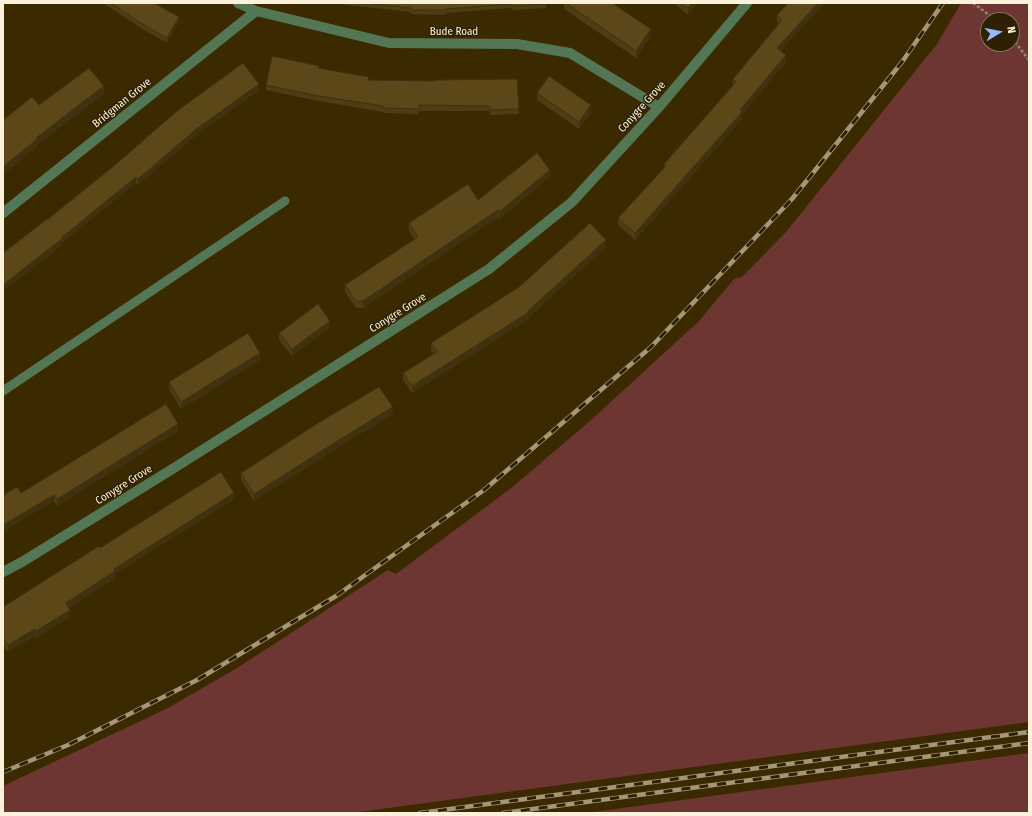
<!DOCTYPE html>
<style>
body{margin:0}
#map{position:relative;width:1032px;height:816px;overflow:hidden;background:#3b2a00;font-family:"Fira Sans Condensed",sans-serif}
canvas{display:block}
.frame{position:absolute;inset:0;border:4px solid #fcf2dc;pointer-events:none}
.north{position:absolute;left:980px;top:12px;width:40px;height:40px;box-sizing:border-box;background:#2e2102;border:1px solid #807559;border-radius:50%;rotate:80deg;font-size:11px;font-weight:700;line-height:16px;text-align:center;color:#fcf2dc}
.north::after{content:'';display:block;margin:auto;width:14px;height:18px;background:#96b6fd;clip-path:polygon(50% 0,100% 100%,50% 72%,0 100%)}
</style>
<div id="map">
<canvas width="1032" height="816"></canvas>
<div class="frame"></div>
<div class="north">N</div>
</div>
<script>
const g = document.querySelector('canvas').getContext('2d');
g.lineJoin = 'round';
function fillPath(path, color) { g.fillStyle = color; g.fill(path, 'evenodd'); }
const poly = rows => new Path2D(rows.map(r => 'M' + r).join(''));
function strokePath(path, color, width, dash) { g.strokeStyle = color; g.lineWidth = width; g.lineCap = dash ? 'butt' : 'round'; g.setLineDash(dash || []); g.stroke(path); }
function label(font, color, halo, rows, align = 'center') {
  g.font = font + ' "Fira Sans Condensed",sans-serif'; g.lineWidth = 3; g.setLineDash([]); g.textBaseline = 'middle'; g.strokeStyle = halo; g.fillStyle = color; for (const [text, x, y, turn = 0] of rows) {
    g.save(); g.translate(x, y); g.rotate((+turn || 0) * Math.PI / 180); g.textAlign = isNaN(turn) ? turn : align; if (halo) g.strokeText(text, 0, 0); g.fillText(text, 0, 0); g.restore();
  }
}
fillPath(poly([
 [961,3,1029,3,1029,722,351,813,3,813,3,786,168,708,237,668,388,570,396,574,510,489,590,421,699,321,734,279,742,277,786,232,937,44],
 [988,20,1012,20,1012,44,988,44],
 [1029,753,1029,813,586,813]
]), '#6d3632');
strokePath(poly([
 [973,3,996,20],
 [1012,38,1029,60]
]), '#948766', 2.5, [3, 2]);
strokePath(poly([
 [3,391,285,201]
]), '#537654', 9);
strokePath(poly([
 [238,3,256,11,389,43,517,44,570,53,659,107],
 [3,213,256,11],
 [3,572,22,562,174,468,489,269,572,202,659,107,747,3]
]), '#537654', 10);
const rail = poly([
 [3,772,68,745,197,680,336,596,484,490,651,347,792,199,902,62,943,3],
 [420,813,1029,732],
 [503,813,1029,743]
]);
strokePath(rail, '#a49677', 4.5);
strokePath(rail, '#2e2102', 3, [9]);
fillPath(poly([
 [103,3,154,3,179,22,167,43,144,30],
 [338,3,546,3,546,8,512,10,512,8,445,13,445,15,411,14,411,12,346,5],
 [564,3,612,3,651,36,636,58,564,9],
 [674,3,697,3,688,15],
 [823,3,823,5,781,50,786,62,742,114,742,119,635,240,618,225,618,218,664,168,664,164,733,85,733,79,779,23,777,22,777,15],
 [319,69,369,80,435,81,517,79,519,114,490,115,490,111,419,111,419,114,383,113,383,112,313,100,266,90,266,85],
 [259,90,195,136,138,185,136,183,63,242,63,244,3,291,3,253,48,219],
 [537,93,591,112,579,129,537,100],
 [550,177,499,219,498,217,363,308,356,308,345,292,345,285,414,239,409,230,409,223],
 [606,247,529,317,529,319,412,393,403,380,403,373,434,354,431,350,431,343],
 [330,328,292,356,279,340,279,333],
 [260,360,181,409,169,389,169,382],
 [393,414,342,445,254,501,241,480,241,473],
 [178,431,57,506,54,501,21,493],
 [234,499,115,574,115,578,69,608,70,617,36,638,35,636,8,652,4,646,3,607,100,548]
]), '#4e3d14');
fillPath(poly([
 [692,3,697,3,688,15,688,8],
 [818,3,823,3,823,5,777,54,777,48],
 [179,17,179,22,167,43,167,38],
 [651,29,651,36,636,58,636,51],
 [786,55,786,62,742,114,742,119,635,240,635,233],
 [259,84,259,90,195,136,138,185,138,179,195,130],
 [104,86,104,94,37,145,37,147,3,175,3,167,36,138],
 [591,105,591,112,579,129,579,122],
 [550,170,550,177,499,219,499,212],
 [136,177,136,183,63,242,63,244,3,291,3,285],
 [498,210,498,217,363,308,363,301],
 [606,240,606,247,529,317,529,319,412,393,412,386,528,311],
 [330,321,330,328,292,356,292,349],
 [260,353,260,360,181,409,181,402],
 [393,407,393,414,342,445,254,501,254,494,342,438],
 [178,424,178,431,57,506,57,499],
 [234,493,234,499,115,574,115,578,66,610,66,603,114,569],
 [54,495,54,501,3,532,3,525],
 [70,610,70,617,36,638,36,631],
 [35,629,35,636,8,652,8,645],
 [3,639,4,639,4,646,3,646]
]), '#403210');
const building = poly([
 [111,3,154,3,179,17,167,38,144,25,111,3],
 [369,3,546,3,546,4,512,6,512,4,445,9,445,10,411,10,411,8,369,3],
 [566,3,612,3,651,29,636,51,566,3],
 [682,3,692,3,688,8,682,3],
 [788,3,818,3,777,48,786,55,740,110,742,112,635,233,618,218,666,166,664,164,736,82,733,79,782,20,777,15,788,3],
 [272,56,319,66,318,68,369,77,368,80,435,81,435,80,517,79,519,109,490,110,490,106,419,105,419,109,383,108,383,106,313,95,266,85,272,56],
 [243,63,259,84,195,130,138,179,136,177,62,237,63,238,3,285,3,253,47,219,48,219,115,165,177,111,243,63],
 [89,68,104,86,36,138,37,139,3,167,3,120,32,97,39,105,89,68],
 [549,76,591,105,579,122,537,93,549,76],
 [537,153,550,170,499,212,498,210,363,301,356,301,345,285,418,237,409,223,468,184,478,200,537,153],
 [590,223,606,240,528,311,529,312,412,386,403,373,437,352,431,343,519,287,590,223],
 [318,304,330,321,292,349,279,333,318,304],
 [248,333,260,353,181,402,169,382,248,333],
 [379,387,393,407,342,438,254,494,241,473,318,423,379,387],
 [166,404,178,424,57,499,54,495,3,525,3,495,17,487,21,493,166,404],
 [221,472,234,493,114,569,115,571,66,603,70,610,36,631,35,629,8,645,4,639,3,639,3,607,99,546,100,548,221,472]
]);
fillPath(building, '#5b4717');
strokePath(building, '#403210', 1);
label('11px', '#fcf2dc', '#2e2102', [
 ["Bude Road",454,32],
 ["Bridgman Grove",122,103,-39],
 ["Conygre Grove",642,107,-48],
 ["Conygre Grove",398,313,-32],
 ["Conygre Grove",124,485,-32]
]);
</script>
